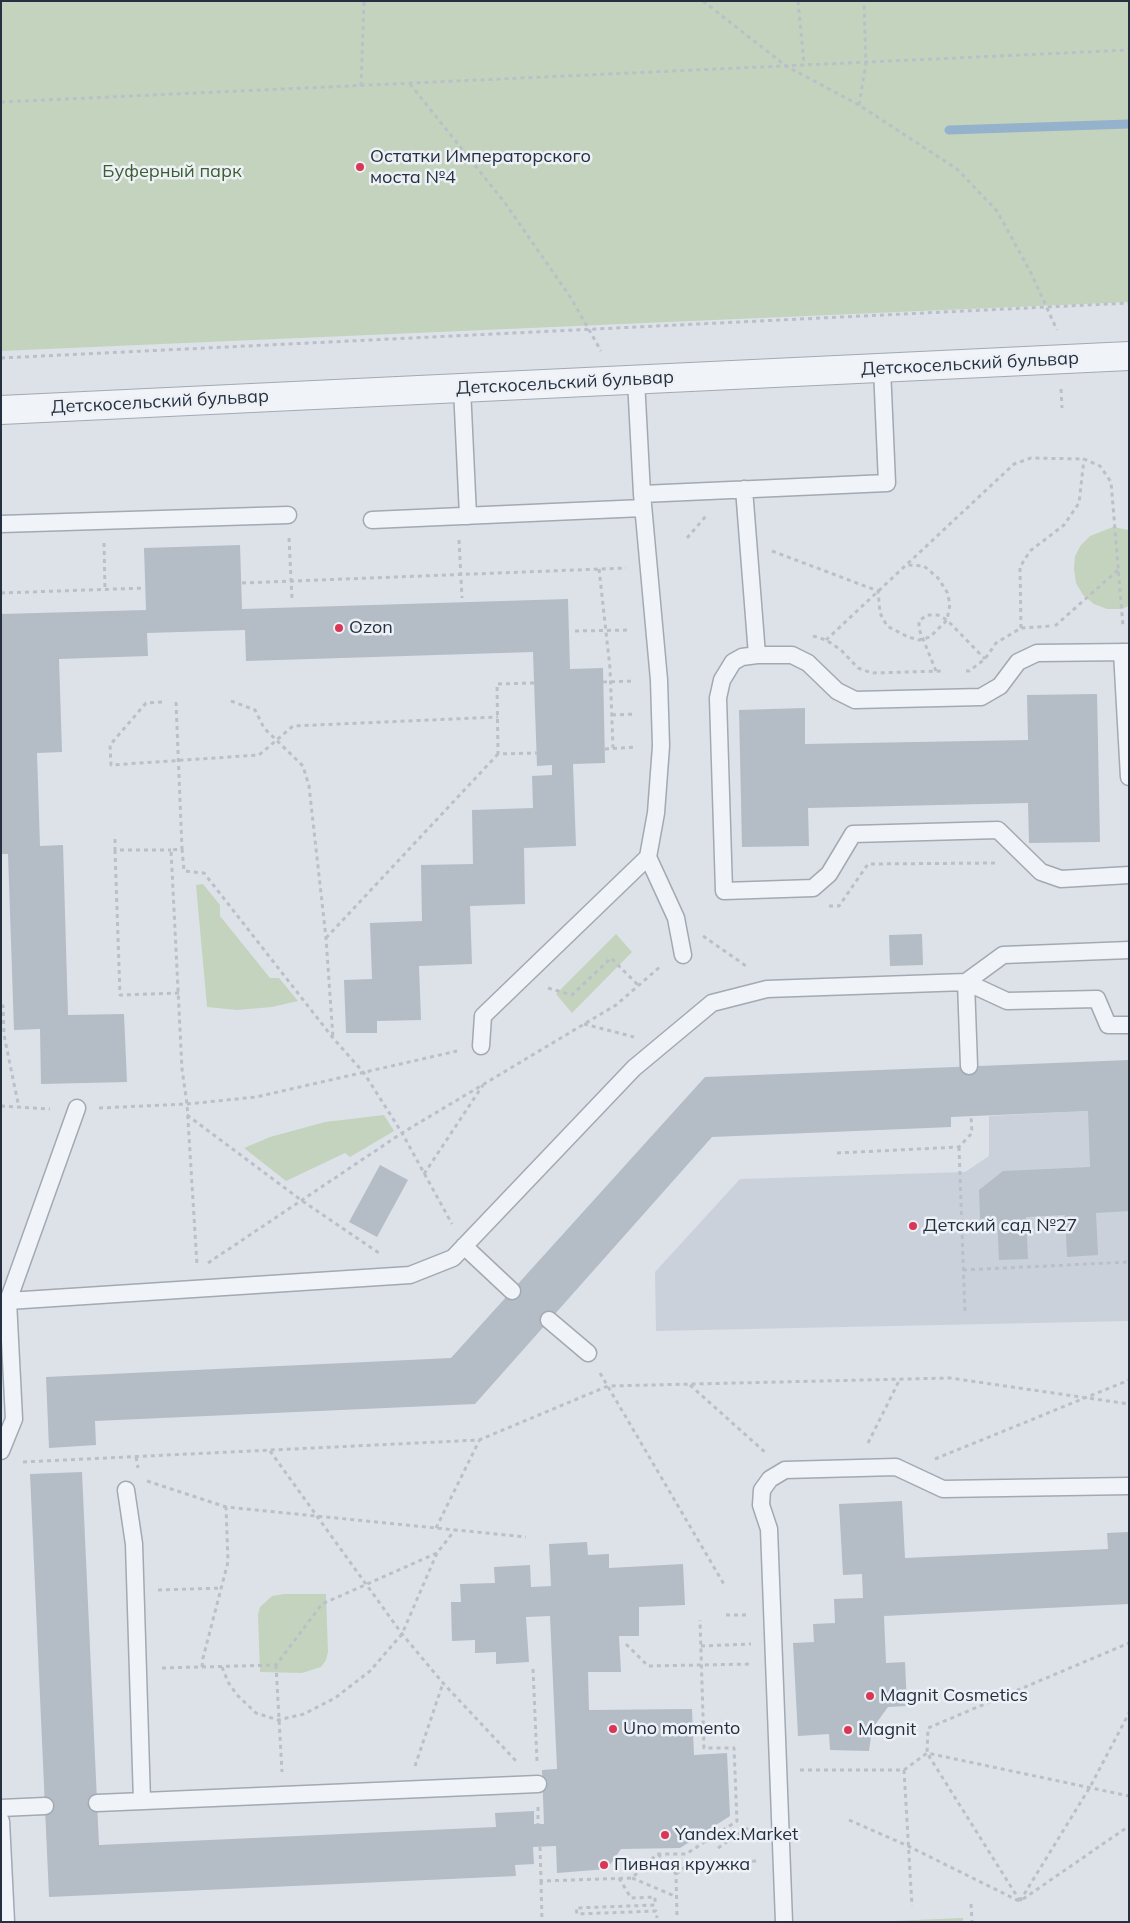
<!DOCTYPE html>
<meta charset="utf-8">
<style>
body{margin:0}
#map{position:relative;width:1130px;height:1923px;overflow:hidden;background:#dde2e9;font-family:Mulish,sans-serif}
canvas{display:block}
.frame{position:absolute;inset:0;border:2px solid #253041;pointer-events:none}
</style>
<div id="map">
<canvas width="1130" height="1923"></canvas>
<div class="frame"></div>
</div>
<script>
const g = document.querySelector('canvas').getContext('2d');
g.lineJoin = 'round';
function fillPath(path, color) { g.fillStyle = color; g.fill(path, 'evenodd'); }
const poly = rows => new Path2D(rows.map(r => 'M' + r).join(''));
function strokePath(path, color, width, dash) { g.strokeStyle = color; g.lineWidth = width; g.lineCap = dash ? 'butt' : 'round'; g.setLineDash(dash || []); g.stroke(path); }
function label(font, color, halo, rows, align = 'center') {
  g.font = font + ' Mulish,sans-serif'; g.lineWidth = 5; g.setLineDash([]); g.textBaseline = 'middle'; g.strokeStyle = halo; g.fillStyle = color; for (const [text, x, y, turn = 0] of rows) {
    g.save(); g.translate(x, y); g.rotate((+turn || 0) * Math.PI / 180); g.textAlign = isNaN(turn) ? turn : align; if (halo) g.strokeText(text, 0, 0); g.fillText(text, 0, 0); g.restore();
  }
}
fillPath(poly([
 [1128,1109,1129,1321,656,1331,655,1272,740,1179,965,1172,989,1156,989,1116]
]), '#cbd1db');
fillPath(poly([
 [1,1,1129,1,1129,302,1,351],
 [1113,527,1129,530,1129,606,1122,609,1107,609,1094,604,1083,595,1076,583,1074,569,1075,556,1081,545,1090,536],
 [203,884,220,905,220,916,270,978,279,978,298,1001,272,1007,237,1010,207,1007,196,885],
 [616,934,632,952,572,1013,556,994],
 [384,1115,394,1131,350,1157,345,1153,286,1181,244,1148,270,1137,325,1122],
 [284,1594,326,1594,328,1652,326,1660,321,1667,302,1673,260,1672,258,1615,260,1607,272,1596],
 [963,1918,963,1922,867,1922]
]), '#c4d3be');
strokePath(poly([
 [949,130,1129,124]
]), '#95b2cc', 9);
fillPath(poly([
 [240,545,242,609,568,599,570,669,603,668,605,763,573,764,576,846,524,848,525,904,470,906,472,964,419,966,421,1020,377,1021,377,1033,346,1033,344,980,372,979,370,923,422,921,421,865,473,864,472,810,533,808,532,776,552,775,552,765,537,766,533,652,246,661,245,630,147,633,148,656,59,659,62,752,37,753,40,846,63,845,68,1015,124,1014,127,1082,41,1084,40,1029,14,1030,8,854,1,854,1,614,146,610,144,548],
 [1097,694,1100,842,1029,843,1028,803,808,808,809,846,742,847,739,710,805,708,805,744,1028,740,1027,695],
 [922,934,923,965,890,966,889,935],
 [1129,1060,1129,1211,1096,1213,1098,1255,1067,1257,1065,1215,1026,1217,1028,1259,999,1260,997,1218,980,1219,979,1190,1003,1171,1090,1167,1088,1111,951,1117,951,1127,712,1137,475,1404,95,1421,96,1445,49,1448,46,1377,451,1358,705,1077],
 [380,1165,408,1180,377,1237,349,1222],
 [82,1472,99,1845,496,1827,495,1813,534,1811,534,1824,544,1824,542,1770,557,1769,550,1616,526,1617,529,1662,496,1664,496,1652,475,1653,475,1640,452,1641,451,1602,461,1602,460,1584,495,1583,494,1567,530,1565,531,1587,551,1586,549,1544,587,1542,588,1555,609,1554,609,1568,683,1564,685,1605,639,1607,639,1636,619,1636,621,1672,588,1672,589,1710,692,1709,694,1755,727,1753,730,1816,680,1848,621,1849,607,1869,557,1873,556,1846,533,1847,534,1864,515,1865,516,1876,49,1897,30,1474],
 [902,1501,905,1558,1108,1549,1107,1533,1129,1532,1129,1604,884,1616,886,1663,905,1662,907,1706,888,1707,872,1729,869,1751,830,1750,829,1734,798,1736,793,1643,814,1642,813,1624,835,1623,834,1599,863,1598,862,1574,843,1575,839,1504]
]), '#b4bcc6');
const lane = poly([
 [636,380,642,494,659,680,661,746,656,813,648,857,676,918,683,955],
 [462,388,468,516],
 [744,489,757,655],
 [642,494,887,483,882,368],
 [372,520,643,508],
 [1,524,288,515],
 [1122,652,1129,777],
 [1129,652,1037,653,1018,662,1000,686,981,697,855,700,837,691,808,663,792,655,757,655,742,657,733,662,722,680,718,698,724,891,813,888,829,874,853,834,998,830,1041,872,1061,879,1129,875],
 [481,1046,483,1016,648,857],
 [969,1066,966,982,1003,955,1129,950],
 [464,1246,512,1291],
 [8,1301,77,1108],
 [549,1320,588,1353],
 [1,1451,14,1419,8,1301,410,1275,453,1258,634,1068,712,1003,767,989,966,982,1007,1001,1097,999,1108,1025,1129,1025],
 [126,1490,134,1544,142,1801],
 [97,1803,538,1784],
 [1,1808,45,1806],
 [1,1821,6,1922],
 [784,1922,769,1529,761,1505,762,1490,770,1479,785,1470,896,1467,943,1489,1129,1486]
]);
const street = poly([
 [1,410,1129,356]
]);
strokePath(lane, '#a2a9b3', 19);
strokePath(street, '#a2a9b3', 30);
strokePath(poly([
 [703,1,786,66,859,105,957,169,997,211,1031,273,1057,330],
 [798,1,804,64],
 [410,84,505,203,571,298,601,351],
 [361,86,364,1],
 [1,102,1129,50],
 [859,105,866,63,864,1],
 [1,358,1129,303],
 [1061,389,1062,408],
 [289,538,292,599],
 [687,538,706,516],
 [459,540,462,598],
 [104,543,105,590],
 [772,551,878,591,880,613,887,626,908,637,919,640,930,637,947,620,950,604,947,592,938,578,924,566,907,565],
 [599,569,610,668,613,748],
 [242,583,626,568],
 [1,593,145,588],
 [1055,626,1118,570],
 [1021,628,1020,567,1030,551,1064,525,1079,503,1084,459],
 [575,631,630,630],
 [813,636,826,640,841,650,858,668,872,673,942,671],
 [826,640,1014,464,1031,458,1084,459,1100,466,1111,482,1123,626],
 [936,671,919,629,919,621,927,615,938,615,947,620,985,659],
 [966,671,969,671,985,659,996,643,1021,628,1051,626],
 [603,682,635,681],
 [534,683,497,684,498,754,537,753],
 [231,701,255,710,264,728,303,766,309,786,326,938,333,1038],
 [162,702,146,703,110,745,111,765,259,755,293,726,498,717],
 [176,702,182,849,171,850,182,1069,187,1104,197,1265],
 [612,715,636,714],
 [605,749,637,747],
 [115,839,115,850,171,850],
 [182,849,184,871,204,873,333,1038,364,1073,402,1133,452,1224],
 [115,850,120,995,179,993],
 [829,906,839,906,868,864,998,863],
 [703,936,749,968],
 [326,938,498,754],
 [548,988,572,995,611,958,638,985],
 [1,1006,3,1006,4,1035,19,1108],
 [584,1024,634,1037],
 [1,1106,50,1109],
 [99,1108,187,1104,256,1097,457,1051],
 [187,1115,301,1200,379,1253],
 [959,1147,965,1315],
 [837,1153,959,1147,972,1133,971,1116],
 [424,1174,483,1085],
 [208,1263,402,1133,616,1005,662,965],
 [963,1270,1129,1262],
 [600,1373,725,1586],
 [690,1385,767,1454],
 [868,1443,900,1379],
 [270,1451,402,1634,443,1683,516,1761],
 [136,1457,138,1468],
 [935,1459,1129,1380],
 [23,1462,479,1440,608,1386,950,1378,1129,1404],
 [147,1481,226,1507,526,1537],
 [436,1528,479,1441],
 [158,1590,222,1588],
 [726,1615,750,1615],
 [626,1644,648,1666,752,1664],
 [701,1646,751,1644],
 [276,1665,282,1772],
 [202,1667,203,1658,228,1562,226,1507],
 [222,1667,228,1682,237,1695,256,1713,278,1720,304,1714,335,1698,370,1671,402,1634,437,1553],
 [162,1668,276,1665,322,1604,437,1553,455,1530],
 [533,1669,537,1761],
 [415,1766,443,1683],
 [800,1770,904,1770,927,1753,1129,1796],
 [904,1770,912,1906],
 [538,1807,538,1824],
 [849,1820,908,1846,1019,1901],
 [540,1847,541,1881,632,1878,657,1854,686,1854,737,1821,734,1748,704,1748,700,1620],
 [718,1848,746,1829,757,1827],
 [658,1854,676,1874,677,1917],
 [676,1874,690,1863,758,1861],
 [619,1878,631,1898,655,1897,655,1905,576,1908,577,1914,656,1911,657,1918],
 [632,1878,677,1897],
 [541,1881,542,1922],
 [1023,1899,1129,1826],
 [1020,1901,927,1753,928,1728,1129,1643],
 [1020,1901,1090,1787,1129,1713],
 [971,1904,972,1922]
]), '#bbc0c8', 3, [4, 4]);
strokePath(lane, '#f0f3f7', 16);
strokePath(street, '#f0f3f7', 28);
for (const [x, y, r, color] of [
 [360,167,5,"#da3656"],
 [339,628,5,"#da3656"],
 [913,1226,5,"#da3656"],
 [870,1696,5,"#da3656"],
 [613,1729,5,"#da3656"],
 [848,1730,5,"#da3656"],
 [665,1835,5,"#da3656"],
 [604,1865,5,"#da3656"]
]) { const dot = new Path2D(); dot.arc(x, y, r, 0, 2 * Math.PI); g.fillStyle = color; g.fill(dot); strokePath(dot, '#edf1f6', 2); }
label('18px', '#253041', '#edf1f6', [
 ["Остатки Императорского",370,157],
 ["моста №4",370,178],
 ["Ozon",349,628],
 ["Детский сад №27",923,1226],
 ["Magnit Cosmetics",880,1696],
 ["Uno momento",623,1729],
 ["Magnit",858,1730],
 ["Yandex.Market",675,1835],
 ["Пивная кружка",614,1865]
], 'left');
label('18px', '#3c5e31', '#edf1f6', [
 ["Буферный парк",172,172]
]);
label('18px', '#253041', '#edf1f6', [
 ["Детскосельский бульвар",970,364,-3],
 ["Детскосельский бульвар",565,383,-3],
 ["Детскосельский бульвар",160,402,-3]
]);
</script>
